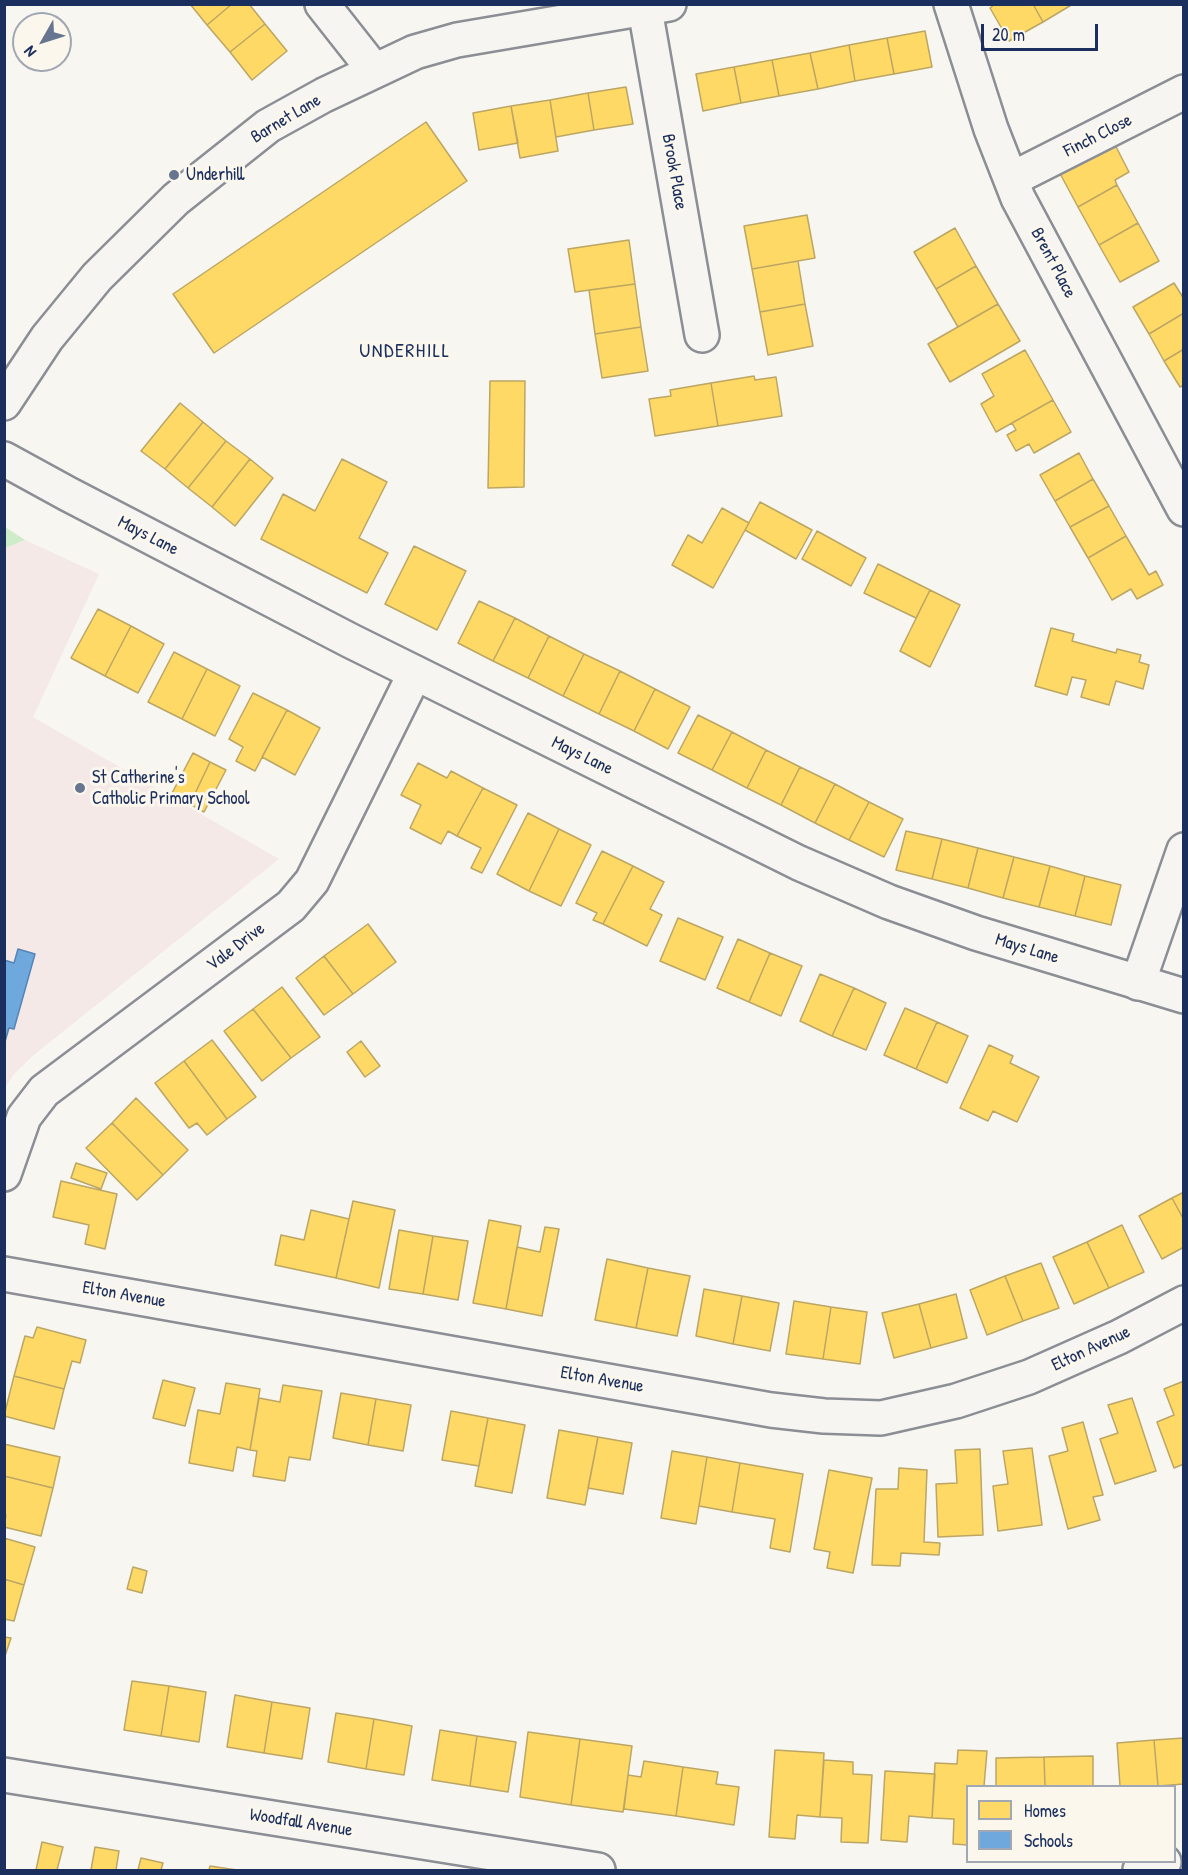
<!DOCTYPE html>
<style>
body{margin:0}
#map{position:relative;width:1188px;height:1875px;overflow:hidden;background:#f8f6f0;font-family:"Patrick Hand",sans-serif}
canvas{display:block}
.frame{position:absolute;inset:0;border:6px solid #1b2f5e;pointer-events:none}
.legend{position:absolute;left:966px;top:1785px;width:210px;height:78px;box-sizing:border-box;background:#fbf7ec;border:2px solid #a1a7b3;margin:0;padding:8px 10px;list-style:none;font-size:18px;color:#1b2f5e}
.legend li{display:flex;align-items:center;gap:12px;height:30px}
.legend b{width:30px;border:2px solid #a1a7b3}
.north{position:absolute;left:12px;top:12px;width:60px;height:60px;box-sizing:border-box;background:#fbf7ec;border:2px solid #a1a7b3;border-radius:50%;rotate:231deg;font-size:16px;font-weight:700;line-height:24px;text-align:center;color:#1b2f5e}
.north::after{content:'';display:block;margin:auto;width:21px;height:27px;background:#687591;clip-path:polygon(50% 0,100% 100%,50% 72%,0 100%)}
.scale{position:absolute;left:981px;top:24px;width:117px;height:27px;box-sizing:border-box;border:3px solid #1b2f5e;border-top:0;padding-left:8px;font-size:18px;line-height:21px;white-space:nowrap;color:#1b2f5e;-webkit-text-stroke:4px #fbf7ec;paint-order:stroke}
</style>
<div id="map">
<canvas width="1188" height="1875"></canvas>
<div class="frame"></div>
<ul class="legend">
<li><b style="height:16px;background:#ffd966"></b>Homes</li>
<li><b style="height:16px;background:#6fa8dc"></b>Schools</li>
</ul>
<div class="north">N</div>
<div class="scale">20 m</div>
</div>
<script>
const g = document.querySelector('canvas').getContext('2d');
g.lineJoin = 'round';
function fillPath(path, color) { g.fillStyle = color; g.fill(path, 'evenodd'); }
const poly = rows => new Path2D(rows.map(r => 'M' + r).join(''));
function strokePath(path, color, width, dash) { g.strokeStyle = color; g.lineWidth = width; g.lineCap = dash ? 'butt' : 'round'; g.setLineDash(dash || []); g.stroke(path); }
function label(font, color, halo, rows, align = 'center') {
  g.font = font + ' "Patrick Hand",sans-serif'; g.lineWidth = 6; g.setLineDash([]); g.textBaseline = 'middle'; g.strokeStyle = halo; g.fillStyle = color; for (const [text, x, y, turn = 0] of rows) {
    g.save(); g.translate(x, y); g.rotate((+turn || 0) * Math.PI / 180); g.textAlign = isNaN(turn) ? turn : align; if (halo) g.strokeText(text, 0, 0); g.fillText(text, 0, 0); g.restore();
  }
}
fillPath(poly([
 [25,540,99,574,33,717,279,859,35,1054,14,1074,5,1088,4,548]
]), '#f5e9e7');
fillPath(poly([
 [4,527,5,527,25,540,5,548]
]), '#cfecc8');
const homes = poly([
 [190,4,232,4,207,25,190,4],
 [232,4,249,4,265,24,230,52,207,25,232,4],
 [995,4,1033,4,1043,22,1009,41,990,8,995,4],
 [1033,4,1073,4,1043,22,1033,4],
 [265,24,287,51,252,80,230,52,265,24],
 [925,31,932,67,894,74,887,38,925,31],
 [887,38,894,74,855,81,849,45,887,38],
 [849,45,855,81,818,89,810,53,849,45],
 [810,53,818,89,779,96,772,60,810,53],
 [772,60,779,96,741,103,734,67,772,60],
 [734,67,741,103,703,111,696,74,734,67],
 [626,87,633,124,594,130,588,93,626,87],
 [588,93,594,130,556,137,550,100,588,93],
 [550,100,558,151,520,158,511,106,550,100],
 [511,106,518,143,479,150,473,113,511,106],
 [426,122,467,181,214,353,173,294,426,122],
 [1112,139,1129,172,1115,180,1117,185,1078,207,1057,168,1112,139],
 [1117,185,1138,223,1099,245,1078,207,1117,185],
 [807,215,815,258,752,269,744,226,807,215],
 [1138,223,1159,261,1120,282,1099,245,1138,223],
 [955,228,976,266,936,289,914,252,955,228],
 [629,240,635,284,575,292,568,249,629,240],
 [798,261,805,304,760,312,752,269,798,261],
 [976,266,998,304,958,327,936,289,976,266],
 [1174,283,1184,299,1184,313,1149,334,1133,307,1174,283],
 [635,284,641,327,595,334,589,290,635,284],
 [805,304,813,346,768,355,760,312,805,304],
 [998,304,1020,341,950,382,928,344,998,304],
 [1184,313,1184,349,1164,361,1149,334,1184,313],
 [641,327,648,371,602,378,595,334,641,327],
 [1184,349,1184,385,1180,387,1164,361,1184,349],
 [1025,350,1053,400,996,432,981,404,994,396,982,374,1025,350],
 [754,376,755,380,776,377,782,416,718,426,711,383,754,376],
 [490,381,525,381,524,487,488,488,490,381],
 [711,383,718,426,655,436,649,399,671,396,670,390,711,383],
 [1053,400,1071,432,1034,453,1029,444,1016,451,1007,435,1016,430,1012,423,1053,400],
 [180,403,203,422,165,469,141,451,180,403],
 [203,422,226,441,188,488,165,469,203,422],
 [226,441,250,459,212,507,188,488,226,441],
 [1079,453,1093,479,1055,501,1040,475,1079,453],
 [250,459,273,478,235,526,212,507,250,459],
 [342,459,387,482,359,538,388,553,367,593,261,539,283,494,315,511,342,459],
 [1093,479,1109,506,1070,527,1055,501,1093,479],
 [760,502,812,530,796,559,745,530,760,502],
 [1109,506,1126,536,1088,558,1070,527,1109,506],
 [722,508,749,523,713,588,672,565,688,535,702,543,722,508],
 [817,531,866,558,851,586,802,559,817,531],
 [1126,536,1149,575,1156,571,1163,585,1137,599,1131,589,1112,600,1088,558,1126,536],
 [414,546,466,571,437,630,385,604,414,546],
 [878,564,930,590,916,618,864,593,878,564],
 [930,590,960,605,930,667,900,651,930,590],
 [479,601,515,618,493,661,458,643,479,601],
 [98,609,131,626,105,676,71,658,98,609],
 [515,618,549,636,528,678,493,661,515,618],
 [131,626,164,644,138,693,105,676,131,626],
 [1051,628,1074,634,1072,641,1116,653,1117,649,1141,655,1139,662,1149,665,1143,689,1116,681,1109,705,1081,697,1086,680,1072,677,1067,695,1035,686,1051,628],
 [549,636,584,654,563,696,528,678,549,636],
 [174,652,207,669,182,719,148,702,174,652],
 [584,654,620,671,599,714,563,696,584,654],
 [207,669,240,686,215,736,182,719,207,669],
 [620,671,655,689,634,731,599,714,620,671],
 [655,689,690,707,668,749,634,731,655,689],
 [253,693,287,710,255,771,236,761,243,747,229,739,253,693],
 [287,710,320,728,295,775,262,757,287,710],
 [698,715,732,732,712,770,678,753,698,715],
 [732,732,766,750,747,788,712,770,732,732],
 [766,750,800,767,781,805,747,788,766,750],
 [193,753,210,762,190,804,171,795,193,753],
 [210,762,226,770,204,812,190,804,210,762],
 [418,763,447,778,451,771,483,788,457,836,448,831,441,844,410,828,421,805,401,795,418,763],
 [800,767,835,784,815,823,781,805,800,767],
 [835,784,869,802,849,840,815,823,835,784],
 [483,788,517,805,482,873,471,868,481,848,457,836,483,788],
 [869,802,903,819,884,857,849,840,869,802],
 [528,813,559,829,529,891,497,874,528,813],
 [559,829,591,845,561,906,529,891,559,829],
 [906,831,942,839,932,879,896,870,906,831],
 [942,839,978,848,968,888,932,879,942,839],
 [978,848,1014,857,1003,898,968,888,978,848],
 [602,851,633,866,603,924,593,920,597,913,576,903,602,851],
 [1014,857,1050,866,1039,907,1003,898,1014,857],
 [633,866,664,882,650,909,662,915,647,946,603,924,633,866],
 [1050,866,1085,876,1075,916,1039,907,1050,866],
 [1085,876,1121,885,1111,925,1075,916,1085,876],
 [678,918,723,937,705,980,660,961,678,918],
 [368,924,396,962,353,994,324,956,368,924],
 [738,939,770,953,749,1002,717,988,738,939],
 [770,953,802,966,781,1016,749,1002,770,953],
 [324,956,353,994,324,1015,296,978,324,956],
 [820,974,854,988,832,1036,800,1021,820,974],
 [282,987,320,1037,291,1058,253,1009,282,987],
 [854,988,886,1003,866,1050,832,1036,854,988],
 [905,1008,937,1022,916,1069,884,1055,905,1008],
 [253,1009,291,1058,262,1081,224,1031,253,1009],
 [937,1022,968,1036,947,1083,916,1069,937,1022],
 [212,1040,256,1097,227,1119,184,1061,212,1040],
 [361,1041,380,1066,365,1077,347,1052,361,1041],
 [989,1045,1013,1056,1010,1063,1039,1077,1017,1122,993,1111,988,1121,960,1108,989,1045],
 [184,1061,227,1119,207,1135,197,1123,189,1128,155,1083,184,1061],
 [136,1098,188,1150,163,1175,112,1123,136,1098],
 [112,1123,163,1175,137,1200,86,1148,112,1123],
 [76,1163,107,1173,101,1189,71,1178,76,1163],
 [61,1181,117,1194,105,1249,85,1244,89,1225,53,1217,61,1181],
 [1184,1192,1184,1220,1172,1198,1184,1192],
 [1172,1198,1184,1220,1184,1247,1162,1259,1139,1216,1172,1198],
 [353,1201,395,1210,379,1288,336,1278,353,1201],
 [311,1210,349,1219,336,1278,275,1265,281,1235,304,1240,311,1210],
 [489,1220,521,1226,506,1309,473,1303,489,1220],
 [1122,1225,1144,1272,1109,1288,1087,1242,1122,1225],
 [545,1227,559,1229,542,1316,506,1309,517,1247,540,1252,545,1227],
 [399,1230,433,1236,423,1294,389,1289,399,1230],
 [433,1236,468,1241,458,1300,423,1294,433,1236],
 [1087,1242,1109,1288,1074,1304,1053,1257,1087,1242],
 [607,1259,648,1268,636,1328,595,1320,607,1259],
 [1041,1263,1059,1308,1023,1321,1005,1276,1041,1263],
 [648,1268,690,1276,677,1336,636,1328,648,1268],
 [1005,1276,1023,1321,987,1335,970,1290,1005,1276],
 [704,1289,742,1296,733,1344,696,1336,704,1289],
 [956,1294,967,1338,931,1348,919,1304,956,1294],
 [742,1296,779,1303,770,1351,733,1344,742,1296],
 [794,1301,831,1307,823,1359,786,1354,794,1301],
 [919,1304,931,1348,894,1358,882,1313,919,1304],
 [831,1307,867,1312,860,1364,823,1359,831,1307],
 [37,1327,86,1340,80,1363,72,1361,64,1389,14,1376,25,1336,33,1338,37,1327],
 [14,1376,64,1389,54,1429,4,1416,14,1376],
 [163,1380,195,1388,185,1426,153,1418,163,1380],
 [1184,1381,1184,1464,1174,1468,1157,1422,1174,1415,1164,1389,1184,1381],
 [226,1383,260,1389,250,1450,237,1447,233,1471,189,1463,198,1410,220,1414,226,1383],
 [283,1385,322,1391,310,1460,289,1457,285,1481,253,1476,257,1451,250,1450,259,1398,280,1402,283,1385],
 [341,1393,376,1399,368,1445,333,1438,341,1393],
 [1132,1398,1156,1471,1115,1484,1100,1439,1118,1433,1108,1405,1132,1398],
 [376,1399,411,1405,403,1451,368,1445,376,1399],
 [451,1411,488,1418,479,1466,442,1460,451,1411],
 [488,1418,525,1425,512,1493,475,1486,488,1418],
 [1083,1422,1103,1495,1093,1497,1100,1520,1068,1529,1049,1456,1068,1451,1062,1428,1083,1422],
 [559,1430,598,1437,585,1505,547,1498,559,1430],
 [598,1437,632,1443,623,1494,588,1488,598,1437],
 [4,1444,60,1457,53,1488,4,1476,4,1444],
 [1032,1448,1042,1525,998,1531,993,1486,1008,1484,1003,1451,1032,1448],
 [980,1449,983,1535,938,1537,936,1484,957,1483,955,1450,980,1449],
 [672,1451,707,1457,696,1524,661,1518,672,1451],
 [707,1457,740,1463,732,1512,699,1506,707,1457],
 [740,1463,803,1474,790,1552,770,1548,775,1519,732,1512,740,1463],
 [899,1468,927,1470,924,1542,940,1543,939,1555,901,1553,900,1566,872,1565,876,1489,898,1489,899,1468],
 [829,1470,872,1478,853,1573,827,1568,830,1552,814,1549,829,1470],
 [4,1476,53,1488,41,1536,4,1527,6,1515,4,1515,4,1476],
 [4,1538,35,1547,24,1585,4,1579,4,1538],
 [133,1567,147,1571,142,1593,127,1589,133,1567],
 [4,1579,24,1585,14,1621,4,1619,4,1579],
 [4,1637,11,1638,4,1659,4,1637],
 [132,1681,169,1686,161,1736,124,1730,132,1681],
 [169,1686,206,1692,199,1742,161,1736,169,1686],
 [235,1695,272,1702,264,1753,227,1747,235,1695],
 [272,1702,310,1708,302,1759,264,1753,272,1702],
 [336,1713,374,1719,366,1769,328,1762,336,1713],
 [374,1719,412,1726,404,1775,366,1769,374,1719],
 [440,1730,477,1736,470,1786,432,1780,440,1730],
 [528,1732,580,1739,571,1805,520,1797,528,1732],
 [477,1736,516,1742,508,1792,470,1786,477,1736],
 [1184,1738,1184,1784,1158,1786,1154,1740,1184,1738],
 [580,1739,632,1746,623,1812,571,1805,580,1739],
 [1154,1740,1158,1786,1120,1786,1117,1743,1154,1740],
 [775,1750,824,1753,820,1817,797,1815,795,1839,769,1837,775,1750],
 [958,1750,987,1751,984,1786,968,1786,968,1845,953,1844,954,1819,932,1818,935,1763,957,1764,958,1750],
 [1093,1756,1093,1786,1045,1786,1044,1757,1093,1756],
 [1044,1757,1045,1786,996,1786,996,1758,1044,1757],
 [824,1760,853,1762,853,1774,872,1775,868,1843,841,1842,842,1818,820,1817,824,1760],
 [644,1761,683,1767,676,1816,624,1809,628,1775,641,1777,644,1761],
 [683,1767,718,1772,716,1784,739,1787,734,1825,676,1816,683,1767],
 [885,1771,935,1774,932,1818,909,1816,907,1842,881,1840,885,1771],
 [42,1842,63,1847,57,1870,36,1870,42,1842],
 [95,1847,119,1851,116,1870,91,1870,95,1847],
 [141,1858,163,1863,161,1870,138,1870,141,1858],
 [210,1866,237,1870,209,1870,210,1866]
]);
fillPath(homes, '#ffd966');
strokePath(homes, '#bba664', 1.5);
const schools = poly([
 [18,949,35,954,14,1029,9,1028,4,1045,4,960,14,963,18,949]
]);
fillPath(schools, '#6fa8dc');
strokePath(schools, '#5684b6', 1.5);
const street = poly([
 [322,4,374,70],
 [951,4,991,129,1018,198,1184,509],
 [645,9,702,335],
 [1012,179,1184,92],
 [1138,983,1184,850],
 [4,1174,24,1117,44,1091,291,906,312,881,415,673],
 [4,1274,771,1410,824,1416,881,1418,956,1401,1029,1377,1119,1337,1184,1303],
 [4,1775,598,1870],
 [1140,1870,1164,1862]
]);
const secondary = poly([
 [4,403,47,338,97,277,176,199,268,126,324,95,415,52,457,40,669,4],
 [4,459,68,494,351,641,799,863,889,902,976,933,1184,996]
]);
strokePath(street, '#8b8e94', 38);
strokePath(secondary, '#8b8e94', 38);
strokePath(street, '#f6f5f1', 33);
strokePath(secondary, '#f6f5f1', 33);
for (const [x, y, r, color] of [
 [174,175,6,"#687591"],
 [80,788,6,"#687591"]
]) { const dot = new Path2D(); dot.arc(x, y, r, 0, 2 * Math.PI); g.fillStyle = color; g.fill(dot); strokePath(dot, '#fbf7ec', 2); }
label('18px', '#1b2f5e', '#fbf7ec', [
 ["Barnet Lane",286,119,-31],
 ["Finch Close",1098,136,-27],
 ["Brook Place",674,172,80],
 ["Brent Place",1053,263,62],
 ["Mays Lane",148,536,27],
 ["Mays Lane",582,756,26],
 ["Vale Drive",236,947,-37],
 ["Mays Lane",1027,949,17],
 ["Elton Avenue",124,1295,10],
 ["Elton Avenue",1091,1349,-25],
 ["Elton Avenue",602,1380,10],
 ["Woodfall Avenue",301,1823,9]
]);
label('18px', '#1b2f5e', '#fbf7ec', [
 ["Underhill",186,175],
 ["St Catherine's",92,778],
 ["Catholic Primary School",92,799]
], 'left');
g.letterSpacing = '1.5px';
label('20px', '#1b2f5e', '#fbf7ec', [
 ["UNDERHILL",405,352]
]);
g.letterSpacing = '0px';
</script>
